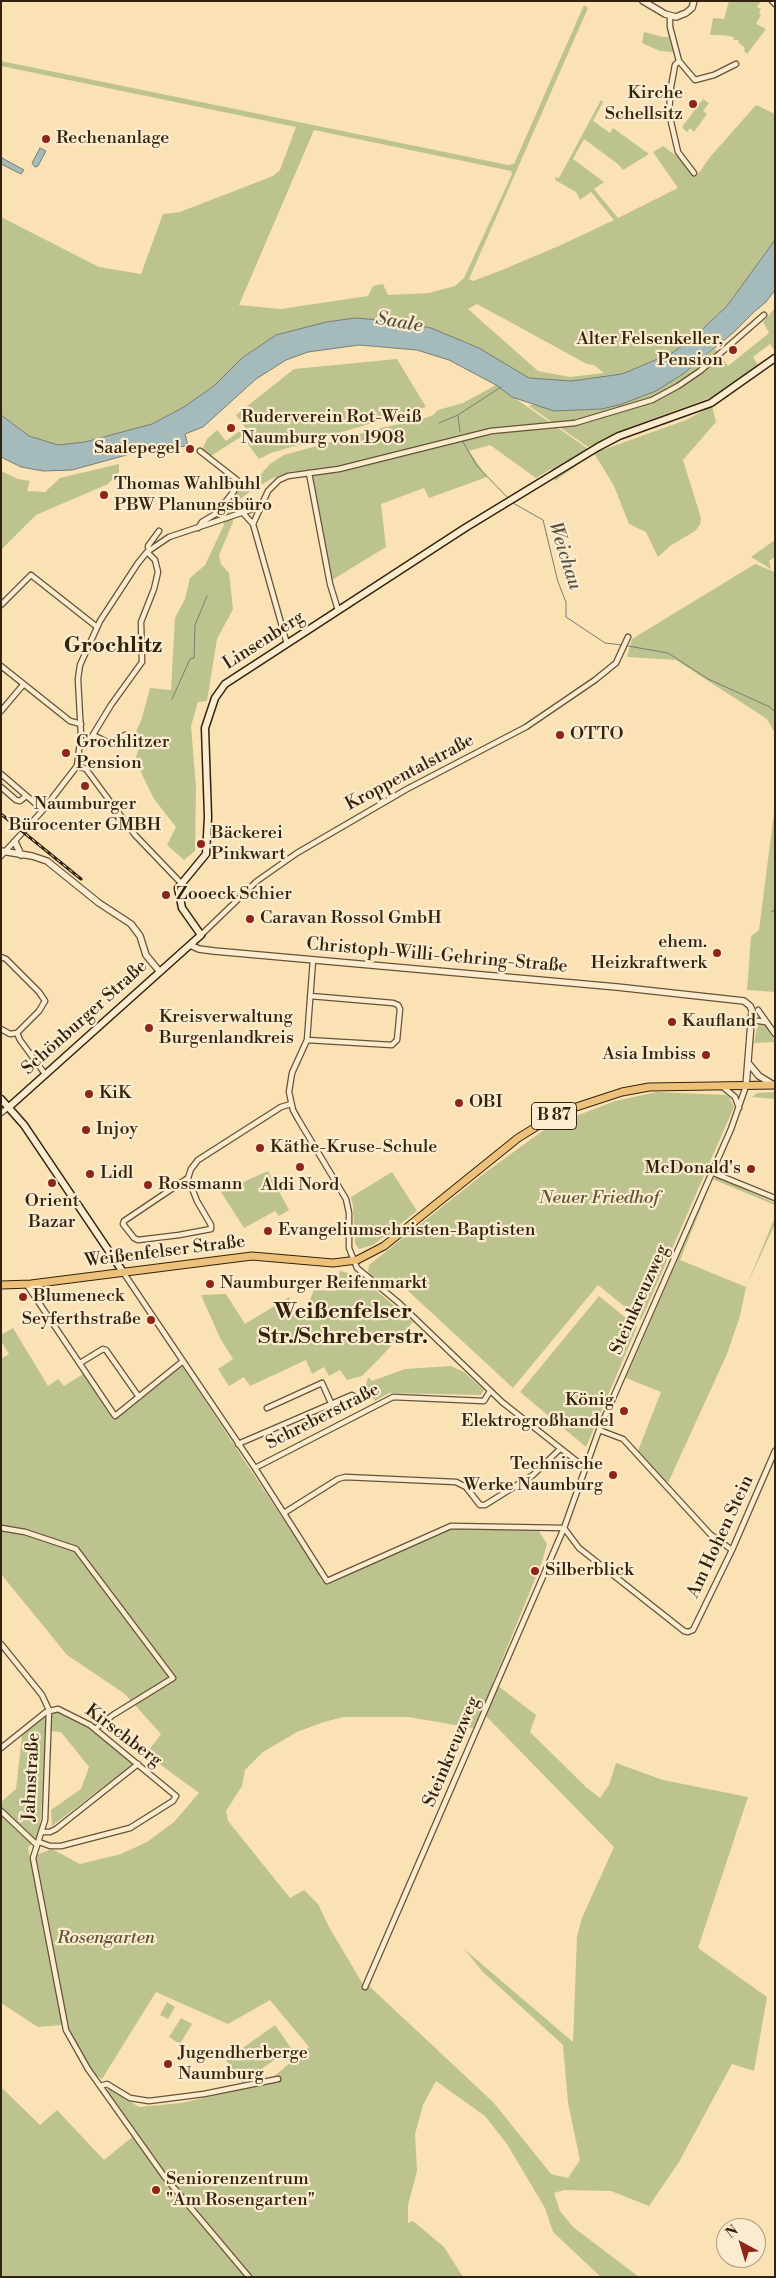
<!DOCTYPE html>
<meta charset="utf-8">
<style>
body{margin:0}
#map{position:relative;width:776px;height:2278px;overflow:hidden;background:#fbe2b5;font-family:"Libre Bodoni",serif}
canvas{display:block}
.frame{position:absolute;inset:0;border:2px solid #33220d;pointer-events:none}
.north{position:absolute;left:716px;top:2218px;width:50px;height:50px;box-sizing:border-box;background:#fceccf;border:1px solid #ac9b81;border-radius:50%;rotate:321deg;font-size:14px;font-weight:700;line-height:20px;text-align:center;color:#33220d}
.north::after{content:'';display:block;margin:auto;width:18px;height:22px;background:#8f2418;clip-path:polygon(50% 0,100% 100%,50% 72%,0 100%)}
</style>
<div id="map">
<canvas width="776" height="2278"></canvas>
<div class="frame"></div>
<div class="north">N</div>
</div>
<script>
const g = document.querySelector('canvas').getContext('2d');
g.lineJoin = 'round';
function fillPath(path, color) { g.fillStyle = color; g.fill(path, 'evenodd'); }
const poly = rows => new Path2D(rows.map(r => 'M' + r).join(''));
function strokePath(path, color, width, dash) { g.strokeStyle = color; g.lineWidth = width; g.lineCap = dash ? 'butt' : 'round'; g.setLineDash(dash || []); g.stroke(path); }
function label(font, color, halo, rows, align = 'center') {
  g.font = font + ' "Libre Bodoni",serif'; g.lineWidth = 4.5; g.setLineDash([]); g.textBaseline = 'middle'; g.strokeStyle = halo; g.fillStyle = color; for (const [text, x, y, turn = 0] of rows) {
    g.save(); g.translate(x, y); g.rotate((+turn || 0) * Math.PI / 180); g.textAlign = isNaN(turn) ? turn : align; if (halo) g.strokeText(text, 0, 0); g.fillText(text, 0, 0); g.restore();
  }
}
fillPath(poly([
 [729,1,761,1,757,7,761,9,759,13,761,15,756,24,766,29,747,54,744,51,745,48,738,42,739,40,733,40,734,37,723,35,710,35,713,18,724,19],
 [584,5,588,8,469,279,473,281,502,270,561,245,614,220,591,192,580,200,576,192,555,180,556,177,559,178,601,100,603,102,593,121,610,133,613,128,649,154,623,170,618,164,584,139,573,159,604,182,594,189,618,218,678,188,653,152,663,146,679,158,696,177,710,157,756,105,775,114,775,240,727,306,694,337,672,353,622,374,572,381,545,381,529,378,511,368,394,321,355,318,326,322,242,358,215,385,184,407,152,424,85,442,58,445,29,436,1,415,1,217,99,267,141,274,163,214,180,212,273,176,280,170,296,127,1,66,1,61,508,165,514,164],
 [314,130,511,171,512,174,464,278,455,286,429,293,388,295,383,284,373,286,368,296,281,309,239,305],
 [477,304,587,364,594,365,604,373,570,377,538,371,468,309],
 [644,32,663,37,669,37,673,52,660,51,642,43],
 [703,99,709,103,703,111,707,114,694,132,690,128,687,132,682,127],
 [775,308,775,351,770,344,753,357,759,366,712,397,633,426,588,447,529,406,535,404,554,411,602,409,683,374,715,349,728,366,769,333,763,322],
 [397,359,426,407,271,453,259,459,242,436,211,456,202,450,207,439,217,430,226,441,245,427,236,415,294,369],
 [496,385,594,453,686,420,712,406,716,422,683,460,701,518,700,525,695,531,670,546,658,557,646,532,629,524,614,486,594,453,555,481,551,469,536,478,490,445,469,451,487,477,429,498,424,488,381,504,386,547,332,580,311,470,289,472,271,479,251,491,239,500,232,515,233,522,219,555,221,564,229,573,233,609,217,639,207,701,198,702,191,726,196,788,195,851,184,860,167,845,176,827,154,799,135,760,142,738,135,734,142,718,150,688,171,690,175,618,185,599,190,578,205,565,224,525,220,513,240,486,248,489,258,485,260,475,270,464,284,455,385,427,420,420,433,415,438,410,463,403],
 [119,464,119,472,108,484,36,515,1,550,1,471,18,479,30,481,27,491,45,492,60,478],
 [775,540,775,557,769,561,771,569,751,557],
 [755,564,775,572,775,733,767,719,676,660,627,657,632,639],
 [775,805,775,992,747,990,751,936,759,930],
 [758,1023,765,1024,775,1042,754,1043],
 [657,1092,725,1095,729,1097,734,1107,641,1320,598,1285,513,1388,393,1277,384,1287,380,1287,368,1272,369,1265,486,1172,541,1132,558,1123,615,1101],
 [775,1092,775,1099,752,1097,757,1093],
 [268,1171,289,1210,279,1216,275,1211,244,1228,221,1192],
 [392,1172,417,1211,373,1245,359,1249,355,1243,353,1206,351,1197],
 [717,1177,775,1203,775,1205,712,1179],
 [710,1186,680,1260,746,1287,775,1217,775,1224,746,1287,740,1316,727,1354,668,1483,638,1451,661,1392,626,1378],
 [340,1271,348,1273,378,1292,413,1322,379,1359,362,1376,347,1380,340,1370,329,1376,324,1367,312,1374,306,1360,250,1386,244,1377,229,1386,218,1369,233,1359,220,1338,201,1295,226,1294,245,1324,289,1297,302,1320,314,1290,336,1291],
 [599,1296,637,1327,586,1447,520,1392],
 [13,1328,48,1386,58,1379,64,1386,83,1374,113,1420,182,1366,320,1575,321,1580,329,1584,451,1528,538,1530,547,1544,542,1562,493,1682,536,1715,530,1732,587,1788,600,1798,609,1785,616,1763,663,1780,748,1797,698,1948,767,1997,754,2071,732,2064,679,2162,649,2206,611,2191,564,2190,554,2193,560,2211,573,2227,639,2277,601,2277,553,2232,545,2208,507,2144,485,2116,436,2081,423,2105,415,2134,417,2171,408,2205,408,2223,413,2221,444,2247,463,2277,1,2277,1,2087,40,2125,57,2110,104,2160,136,2134,106,2091,109,2088,139,2107,181,2103,265,2084,309,2047,270,2000,228,2024,156,1992,102,2079,94,2074,81,2054,68,2026,36,1855,52,1849,80,1864,121,1854,147,1842,174,1822,199,1793,146,1754,161,1734,125,1694,67,1655,1,1574,1,1359,9,1354,1,1341,1,1335],
 [481,1711,614,1847,582,1918,577,1937,573,2042,464,1949,483,1972,563,2045,568,2103,580,2160,568,2178,551,2174,494,2103,367,1984,364,1986,329,1927,318,1904,304,1890,290,1898,228,1821,226,1811,242,1786,245,1770,263,1752,297,1732,324,1722,343,1717,408,1717,473,1728],
 [451,1366,464,1372,484,1390,481,1395,389,1393,375,1401,366,1385,368,1377,372,1381,405,1369],
 [52,1711,69,1715,93,1730,133,1764,52,1826,51,1810,81,1789,89,1767,61,1732,51,1731],
 [44,1715,47,1718,46,1751,40,1826,36,1839,28,1848,62,2025,38,2027,1,2003,1,1802,16,1789,23,1727],
 [167,2002,175,2007,168,2019,160,2015],
 [181,2018,192,2024,180,2044,169,2037],
 [275,2025,291,2048,242,2083,226,2060]
]), '#bdc38e');
const water = poly([
 [40,148,46,151,38,166,35,167,32,163,40,148],
 [2,158,24,170,21,174,1,164,2,158],
 [775,240,775,290,766,302,755,311,734,332,683,374,656,391,622,404,602,409,554,411,512,397,496,385,449,360,417,350,359,345,308,352,286,360,256,379,203,427,185,434,188,446,175,447,170,443,72,470,43,471,21,467,1,457,1,415,29,436,58,445,85,442,152,424,184,407,215,385,242,358,276,335,326,322,355,318,394,321,431,328,479,348,529,378,572,381,622,374,672,353,694,337,727,306,775,240]
]);
fillPath(water, '#a5baba');
strokePath(water, '#777d75', 1);
strokePath(poly([
 [458,416,460,432],
 [439,423,458,415,501,387],
 [463,442,477,466,508,498],
 [513,503,543,520,558,582,566,602,566,617,605,643,622,645],
 [628,646,668,653,708,679,770,707,775,712],
 [172,699,190,659,194,658,195,625,207,596],
 [771,912,775,910]
]), '#777d75', 1);
const minor = poly([
 [772,1,775,4],
 [670,16,670,27,679,61,675,65,671,87,669,113,678,152,694,173],
 [679,61,695,80,714,75,736,64],
 [309,473,330,584,338,610],
 [243,513,253,524,287,644],
 [253,524,268,491,279,480,288,476,339,469,491,431,575,423,652,400,678,386,700,371,764,315],
 [198,528,202,522,217,513,234,491,237,480,200,451],
 [149,551,148,546,159,531],
 [1,605,31,575,97,627],
 [1,666,70,721,81,724],
 [1,711,23,685],
 [93,735,111,744,125,735],
 [81,742,91,738,111,705,142,662,141,622,154,589,158,572,155,560,147,552],
 [77,766,86,769,135,835,181,883],
 [1,774,43,810],
 [1,787,16,800,20,801,26,796],
 [1,856,43,810,77,766,81,735,78,679,80,665,100,621,138,563,147,552,169,537,259,507],
 [201,935,257,881,297,853,407,789,526,727,595,680,616,663,628,637],
 [1,957,6,959,39,992,45,1001,39,1011,17,1033,10,1034,1,1029],
 [313,960,307,1040,292,1073,289,1092,293,1110,298,1119,346,1199,349,1213,349,1248,357,1268,400,1304,502,1402,579,1463,587,1466],
 [758,1010,775,1034],
 [751,1020,766,1022],
 [17,1033,20,1040,45,1074],
 [307,1040,392,1045,397,1040,400,1009,398,1005,393,1003,310,996],
 [723,1087,735,1097,739,1108],
 [1,1113,9,1107],
 [711,1172,775,1198],
 [188,1178,197,1201,211,1225,211,1229,179,1235,138,1240,134,1238,123,1224,124,1221,188,1178],
 [188,1178,191,1169,198,1160,281,1107,291,1104],
 [123,1272,255,1468,327,1581,451,1526,564,1528],
 [27,1285,115,1416,183,1361],
 [80,1363,103,1349,106,1350,139,1397],
 [267,1408,322,1383,331,1403],
 [599,1430,623,1439,710,1534,732,1550],
 [238,1444,352,1395,357,1398,366,1397],
 [255,1468,393,1397,484,1401,490,1391],
 [284,1513,338,1479,345,1477,456,1482,466,1487,480,1505,485,1505,533,1475,560,1449],
 [1,1528,25,1532,76,1549,173,1678,113,1715,95,1729],
 [564,1528,579,1548,684,1631,688,1632,693,1630,732,1550,775,1451],
 [1,1644,42,1695,49,1710,45,1820,33,1858,66,2030,88,2069,164,2176,249,2277],
 [1,1748,46,1712,58,1709,90,1725,176,1796,173,1801,130,1828,61,1846,50,1846,39,1842],
 [1,1811,37,1845],
 [43,1832,50,1832,56,1829,138,1764],
 [365,1987,564,1528,599,1430,731,1129,746,1086],
 [100,2086,107,2084,130,2098,149,2101,204,2094,278,2079]
]);
const tertiary = poly([
 [643,1,665,14,676,17,686,13,692,8,694,1],
 [15,842,21,855],
 [1,851,32,856,47,861,99,903,131,924,140,936,146,955,160,972],
 [190,945,199,949,214,951,617,987,744,1001,750,1006,752,1010,746,1086],
 [749,1064,759,1076,774,1085]
]);
const secondary = poly([
 [1,1099,24,1125,123,1272],
 [9,1107,201,935,182,908,178,888,206,854,208,817,205,728,215,698,225,684,465,528,598,447,619,436,711,403,775,358]
]);
const primary = poly([
 [1,1285,31,1284,252,1256,333,1263,357,1260,384,1246,518,1138,552,1117,570,1109,622,1092,649,1087,775,1085]
]);
strokePath(minor, '#655237', 7);
strokePath(tertiary, '#655237', 8);
strokePath(secondary, '#33220d', 9);
strokePath(primary, '#33220d', 9);
strokePath(minor, '#fceccf', 4.5);
strokePath(tertiary, '#fceccf', 5.5);
strokePath(secondary, '#fceccf', 6);
strokePath(primary, '#eec17a', 7);
const rail = poly([
 [1,814,81,879]
]);
strokePath(rail, '#33220d', 3);
strokePath(rail, '#fceccf', 1, [4]);
for (const [x, y, r, color] of [
 [693,104,5,"#8f2418"],
 [46,139,5,"#8f2418"],
 [733,350,5,"#8f2418"],
 [231,428,5,"#8f2418"],
 [190,449,5,"#8f2418"],
 [104,495,5,"#8f2418"],
 [560,735,5,"#8f2418"],
 [66,753,5,"#8f2418"],
 [85,786,5,"#8f2418"],
 [201,844,5,"#8f2418"],
 [166,895,5,"#8f2418"],
 [250,919,5,"#8f2418"],
 [717,953,5,"#8f2418"],
 [672,1022,5,"#8f2418"],
 [149,1028,5,"#8f2418"],
 [706,1055,5,"#8f2418"],
 [89,1094,5,"#8f2418"],
 [459,1103,5,"#8f2418"],
 [86,1130,5,"#8f2418"],
 [260,1148,5,"#8f2418"],
 [300,1167,5,"#8f2418"],
 [751,1169,5,"#8f2418"],
 [90,1174,5,"#8f2418"],
 [52,1183,5,"#8f2418"],
 [148,1185,5,"#8f2418"],
 [268,1231,5,"#8f2418"],
 [210,1284,5,"#8f2418"],
 [23,1297,5,"#8f2418"],
 [151,1320,5,"#8f2418"],
 [624,1411,5,"#8f2418"],
 [613,1475,5,"#8f2418"],
 [535,1571,5,"#8f2418"],
 [168,2064,5,"#8f2418"],
 [156,2190,5,"#8f2418"]
]) { const dot = new Path2D(); dot.arc(x, y, r, 0, 2 * Math.PI); g.fillStyle = color; g.fill(dot); strokePath(dot, '#fceccf', 2); }
for (const [x, y, w] of [
 [554,1116,45]
]) { const box = new Path2D(); box.roundRect(x - w / 2, y - 13.5, w, 27, 4); g.fillStyle = '#fceccf'; g.fill(box); strokePath(box, '#33220d', 1); }
label('bold 16px', '#33220d', null, [
 ["B 87",554,1116]
]);
label('18px', '#33220d', '#fceccf', [
 ["Kirche",683,94,"right"],
 ["Schellsitz",683,115,"right"],
 ["Rechenanlage",56,139],
 ["Alter Felsenkeller,",723,340,"right"],
 ["Pension",723,361,"right"],
 ["Ruderverein Rot-Weiß",241,418],
 ["Naumburg von 1908",241,439],
 ["Saalepegel",180,449,"right"],
 ["Thomas Wahlbuhl",114,485],
 ["PBW Planungsbüro",114,506],
 ["OTTO",570,735],
 ["Grochlitzer",76,743],
 ["Pension",76,764],
 ["Naumburger",85,805,"center"],
 ["Bürocenter GMBH",85,826,"center"],
 ["Bäckerei",211,834],
 ["Pinkwart",211,855],
 ["Zooeck Schier",176,895],
 ["Caravan Rossol GmbH",260,919],
 ["ehem.",707,943,"right"],
 ["Heizkraftwerk",707,964,"right"],
 ["Kreisverwaltung",159,1018],
 ["Burgenlandkreis",159,1039],
 ["Kaufland",682,1022],
 ["Asia Imbiss",696,1055,"right"],
 ["KiK",99,1094],
 ["OBI",469,1103],
 ["Injoy",96,1130],
 ["Käthe-Kruse-Schule",270,1148],
 ["McDonald's",741,1169,"right"],
 ["Lidl",100,1174],
 ["Rossmann",158,1185],
 ["Aldi Nord",300,1186,"center"],
 ["Orient",52,1202,"center"],
 ["Bazar",52,1223,"center"],
 ["Evangeliumschristen-Baptisten",278,1231],
 ["Naumburger Reifenmarkt",220,1284],
 ["Blumeneck",33,1297],
 ["Seyferthstraße",141,1320,"right"],
 ["König",614,1401,"right"],
 ["Elektrogroßhandel",614,1422,"right"],
 ["Technische",603,1465,"right"],
 ["Werke Naumburg",603,1486,"right"],
 ["Silberblick",545,1571],
 ["Jugendherberge",178,2054],
 ["Naumburg",178,2075],
 ["Seniorenzentrum",166,2180],
 ["\"Am Rosengarten\"",166,2201]
], 'left');
label('18px', '#33220d', '#fceccf', [
 ["Linsenberg",264,641,-33],
 ["Kroppentalstraße",410,773,-28],
 ["Christoph-Willi-Gehring-Straße",437,956,5],
 ["Schönburger Straße",85,1018,-42],
 ["Weißenfelser Straße",165,1252,-7],
 ["Steinkreuzweg",640,1300,-66],
 ["Schreberstraße",323,1417,-27],
 ["Am Hohen Stein",721,1537,-65],
 ["Kirschberg",123,1736,37],
 ["Steinkreuzweg",452,1752,-67],
 ["Jahnstraße",32,1777,-87]
]);
label('italic 18px', '#5c5234', '#fceccf', [
 ["Neuer Friedhof",599,1199],
 ["Rosengarten",106,1939]
]);
label('italic 19px', '#555041', '#fceccf', [
 ["Saale",399,323,10],
 ["Weichau",564,556,72]
]);
label('bold 22px', '#33220d', '#fceccf', [
 ["Grochlitz",113,647],
 ["Weißenfelser",343,1313],
 ["Str./Schreberstr.",343,1338]
]);
</script>
